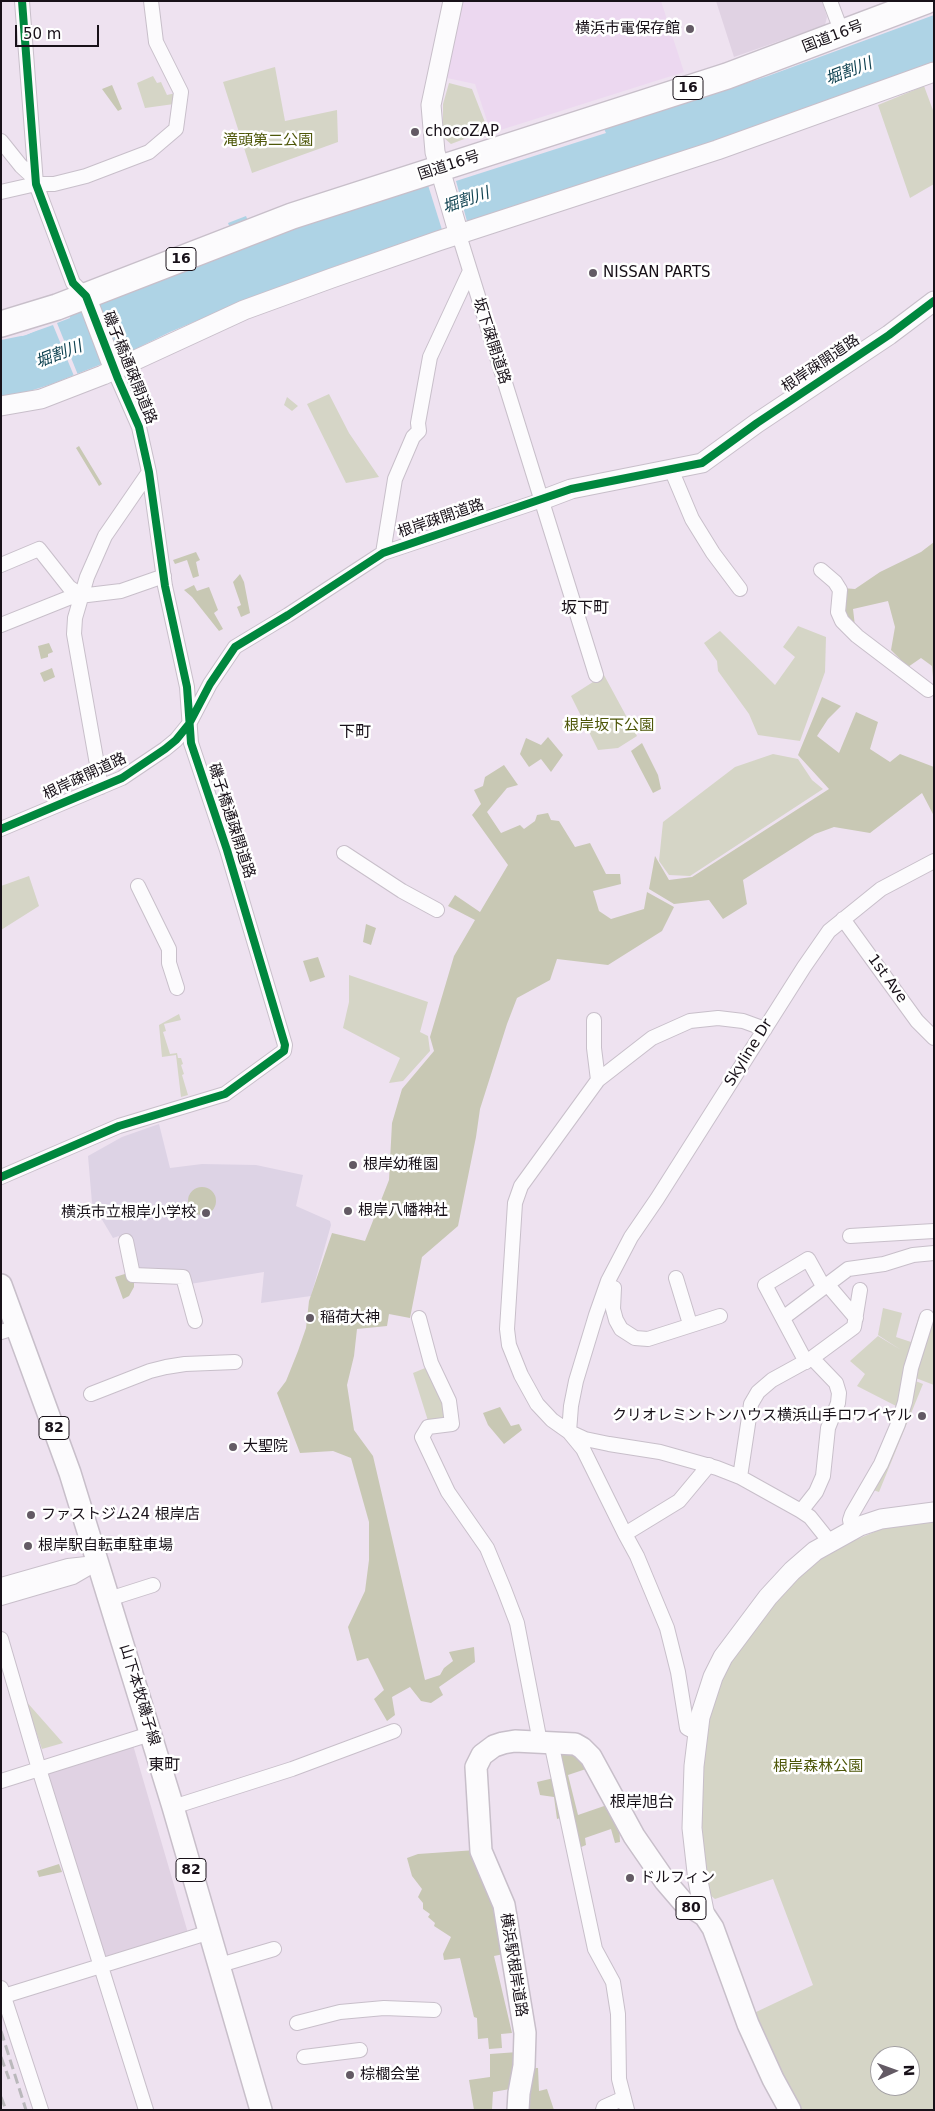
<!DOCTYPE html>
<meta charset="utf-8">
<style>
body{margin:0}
#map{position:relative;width:935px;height:2111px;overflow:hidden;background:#eee2f0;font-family:"DejaVu Sans",sans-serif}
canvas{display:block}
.frame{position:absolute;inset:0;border:2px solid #181119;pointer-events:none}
.north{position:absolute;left:870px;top:2046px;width:50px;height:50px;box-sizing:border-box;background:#fff;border:1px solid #a3a0a3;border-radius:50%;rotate:88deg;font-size:14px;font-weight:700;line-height:20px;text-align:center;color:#181119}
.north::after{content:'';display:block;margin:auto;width:18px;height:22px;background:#635a64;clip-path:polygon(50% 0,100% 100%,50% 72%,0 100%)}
.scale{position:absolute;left:15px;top:25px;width:84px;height:22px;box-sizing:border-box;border:2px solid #181119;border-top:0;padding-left:6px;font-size:15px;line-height:18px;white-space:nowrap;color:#181119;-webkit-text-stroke:4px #fff;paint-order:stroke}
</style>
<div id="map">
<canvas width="935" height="2111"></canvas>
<div class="frame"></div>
<div class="north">N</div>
<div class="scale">50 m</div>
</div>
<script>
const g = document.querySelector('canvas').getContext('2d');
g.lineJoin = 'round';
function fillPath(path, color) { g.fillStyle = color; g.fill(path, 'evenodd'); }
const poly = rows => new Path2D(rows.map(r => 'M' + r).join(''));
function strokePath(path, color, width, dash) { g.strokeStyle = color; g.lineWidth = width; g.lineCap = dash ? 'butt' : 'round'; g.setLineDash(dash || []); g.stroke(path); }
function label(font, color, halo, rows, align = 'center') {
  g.font = font + ' "DejaVu Sans","Noto Sans JP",sans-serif'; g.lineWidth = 5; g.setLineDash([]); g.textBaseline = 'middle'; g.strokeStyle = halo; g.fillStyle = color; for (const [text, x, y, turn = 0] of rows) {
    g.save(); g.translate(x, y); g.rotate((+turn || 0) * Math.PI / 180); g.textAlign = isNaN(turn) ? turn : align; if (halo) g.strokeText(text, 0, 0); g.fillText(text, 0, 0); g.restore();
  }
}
fillPath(poly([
 [716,1,822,1,827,17,825,25,734,57],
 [133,1745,188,1933,105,1958,47,1774,49,1771]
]), '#e0d2e3');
fillPath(poly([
 [463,1,661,1,684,72,491,133,475,84,447,78]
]), '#ecd8f0');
fillPath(poly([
 [159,1124,170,1168,202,1164,256,1165,303,1175,296,1206,330,1221,331,1225,311,1296,261,1303,264,1272,190,1284,128,1273,119,1236,113,1238,92,1203,88,1156,122,1137]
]), '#ddd3e5');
fillPath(poly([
 [275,67,285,121,337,110,338,142,252,173,223,82],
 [153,76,157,83,161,82,167,95,176,93,174,104,145,108,137,83],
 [449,83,472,89,488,130,451,144,443,137,443,104],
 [924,86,934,113,934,184,910,198,878,105],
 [329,394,349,433,379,477,346,483,307,404],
 [287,397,298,406,292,411,284,405],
 [798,626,826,637,825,672,800,741,758,735,749,714,718,671,717,661,704,643,720,631,775,685,795,657,783,647],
 [604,675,637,736,618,748,598,750,571,696],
 [773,754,798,759,812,780,823,789,690,876,669,875,659,861,663,822,735,767],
 [29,876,39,906,1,930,1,886],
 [349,975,428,1002,420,1032,428,1036,430,1051,403,1081,389,1083,400,1058,343,1028,349,1002],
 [179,1014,181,1020,164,1024,166,1031,163,1032,170,1054,177,1053,178,1058,181,1058,183,1064,181,1065,184,1074,182,1075,188,1095,181,1097,176,1055,162,1057,159,1025],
 [883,1308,902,1313,896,1337,911,1342,919,1316,926,1318,900,1408,857,1386,865,1374,850,1361,878,1336,901,1350,878,1335],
 [930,1320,934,1321,934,1385,913,1377],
 [430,1366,450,1422,429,1424,413,1373],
 [913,1380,923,1384,879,1492,870,1489],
 [934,1520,934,2110,798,2110,754,2013,813,1985,773,1879,715,1899,710,1895,704,1859,701,1810,706,1734,710,1714,723,1675,746,1637,791,1583,813,1564,841,1546,879,1530,917,1521],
 [880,2056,910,2056,910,2086,880,2086],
 [25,1700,63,1743,42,1749]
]), '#d5d5c6');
fillPath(poly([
 [112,85,122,109,118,111,102,89],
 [79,446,102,484,99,486,76,448],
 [934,542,934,688,932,666,921,658,908,667,891,650,895,627,888,601,853,609,855,626,842,614,842,588,855,589,880,572,921,552],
 [196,552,200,560,196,562,199,576,193,578,187,560,175,564,173,560],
 [240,574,244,582,250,613,241,617,237,607,241,605,233,582],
 [194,585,197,591,209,587,218,610,214,613,223,629,219,631,192,597,184,590],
 [49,643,53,652,48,654,48,657,41,659,38,646],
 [52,668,55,677,44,682,40,673],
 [822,697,841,706,828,719,817,736,839,753,856,712,878,722,870,749,890,762,900,754,934,767,934,816,922,793,870,833,834,827,815,834,743,880,747,904,723,919,709,900,674,904,649,889,655,856,669,880,692,877,829,789,798,755],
 [548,737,563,755,551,772,541,759,529,767,520,754,526,738,541,745],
 [642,743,658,775,661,789,653,793,631,751],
 [504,765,518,785,507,788,487,812,501,833,520,825,524,829,535,821,537,815,548,813,551,820,559,821,575,847,590,843,606,874,620,874,621,884,593,891,599,911,611,919,644,909,647,892,674,907,662,931,608,965,557,959,550,980,517,998,507,1024,480,1109,476,1137,458,1226,422,1257,410,1318,389,1314,387,1326,357,1329,354,1356,347,1385,354,1430,373,1456,425,1680,440,1675,444,1668,453,1661,449,1652,474,1647,475,1662,439,1687,443,1695,431,1703,421,1701,410,1687,392,1697,395,1715,387,1721,374,1699,384,1690,368,1658,357,1661,348,1627,365,1591,369,1560,369,1522,351,1458,333,1451,300,1453,277,1393,286,1381,298,1351,306,1328,309,1301,332,1233,365,1241,389,1180,392,1123,402,1089,434,1051,430,1037,454,956,475,920,448,906,455,895,480,912,508,865,472,815,481,804,474,790,483,786,485,777],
 [366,924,376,928,371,945,363,942],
 [318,957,325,977,310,982,303,961],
 '188 1201a14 14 0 1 1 28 0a14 14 0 1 1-28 0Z',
 [128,1273,134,1282,134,1287,129,1296,123,1299,115,1277],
 [500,1407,511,1426,519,1424,522,1430,504,1444,488,1425,483,1413],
 [565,1747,589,1768,568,1775,578,1815,610,1804,619,1822,620,1842,615,1843,611,1829,585,1838,586,1845,579,1848,559,1755],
 [554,1778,563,1817,557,1819,554,1797,540,1795,537,1782],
 [476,1850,496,1899,504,1954,494,1956,512,2033,501,2034,502,2048,489,2049,488,2038,478,2039,477,2018,474,2017,460,1958,444,1960,443,1954,451,1937,434,1926,435,1923,428,1917,430,1914,423,1909,423,1903,418,1897,422,1889,412,1876,407,1858,418,1854],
 [59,1864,62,1872,39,1877,37,1871],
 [518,2052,510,2089,493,2092,492,2110,474,2110,469,2080,490,2077,490,2054],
 [530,2068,538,2068,539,2091,547,2089,554,2110,525,2110]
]), '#c8c8b4');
fillPath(poly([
 [934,15,934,63,705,144,347,262,258,295,170,332,119,357,52,384,17,395,1,398,1,340,26,335,62,319,238,248,228,223,246,216,256,241,768,76]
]), '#aed3e5');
fillPath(poly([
 [604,129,606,133,456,181,468,225,443,233,428,185],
 [69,315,70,318,57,323,78,375,74,376,53,325,22,336,21,334]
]), '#eee2f0');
const street = poly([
 [22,1,36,184,73,283,86,296],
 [830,1,842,33],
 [1,141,21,166,35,179],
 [1,192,36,184,54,184,86,176,149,152,176,129,181,92,156,42,151,1],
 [459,235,596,675],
 [671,469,692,519,713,553,740,589],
 [383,553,395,479,413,437,419,431,418,423,430,357,469,273],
 [1,565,39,549,69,587,82,596],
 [821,570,835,582,840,590,838,612,842,621,857,636,928,690],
 [1,625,71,597,121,591,164,576],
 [101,787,74,634,75,618,87,577,105,536,149,472],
 [1,829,122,778,165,749,176,740,189,724,210,684,235,647,288,615,383,553,542,500],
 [344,853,402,891,437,910],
 [138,886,169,949,169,963,177,988],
 [843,919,917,1021,934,1038],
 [594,1020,594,1048,598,1080],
 [1,1177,119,1126,225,1094,284,1051,285,1045,227,850,191,743,187,687,165,586,149,472,139,427,114,370],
 [850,1236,934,1231],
 [126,1241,133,1275,183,1277,195,1321],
 [676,1278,690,1324],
 [827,1284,856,1318],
 [607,1285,614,1288,613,1309,616,1320,621,1329,635,1338,648,1339,720,1316],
 [419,1318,431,1363,449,1401,452,1424,428,1427,422,1437,448,1492,487,1548,504,1589,517,1623,540,1742],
 [783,1318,848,1269,884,1264,913,1255,934,1253],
 [1,1332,17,1327],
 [806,1362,765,1285,808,1259,823,1286],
 [91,1394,150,1371,166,1367,185,1364,235,1362],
 [569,1432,571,1406,576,1381,596,1315,608,1281,631,1237,657,1199,804,967,829,931,881,889,934,861],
 [572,1433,585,1439,609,1444,660,1452,717,1468,740,1477,801,1511,810,1517,830,1542],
 [709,1465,679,1501,625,1534,583,1449,569,1432,552,1420,537,1404,521,1375,509,1345,507,1329,515,1203,521,1186,598,1080,652,1038,690,1021,718,1018,743,1021,765,1029],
 [740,1477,751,1404,758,1392,772,1380,812,1358,854,1327,860,1290],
 [801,1511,816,1492,823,1476,828,1428,838,1403,839,1393,836,1383,812,1358],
 [852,1530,850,1520,852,1514,881,1464,898,1424,905,1402,911,1368,927,1317],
 [625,1534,637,1556,667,1628,678,1672,687,1728,697,1733],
 [1,1585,68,1566,95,1563],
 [1,1598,73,1577,97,1563],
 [109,1599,153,1585],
 [1,1639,39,1769,146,2110],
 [551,1742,595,1949,613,1982,618,2014,619,2079,627,2110],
 [1,1781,150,1734],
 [173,1807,292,1769,394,1731],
 [220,1965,274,1949],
 [1,1988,41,2110],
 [4,1996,210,1932],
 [297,2023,340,2012,384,2008,434,2010],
 [304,2057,360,2050],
 [603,2110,604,2107,624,2098]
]);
const secondary = poly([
 [453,1,431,105,435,152,459,235],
 [86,296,114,370],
 [1,406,41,399,103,375,244,310,332,278,438,241,717,150,934,72],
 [542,500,571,489,702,463,757,423,889,335,934,301],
 [705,1916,698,1881,692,1828,694,1766,700,1717,713,1677,723,1657,768,1597,792,1571,815,1551,860,1526,881,1519,934,1512]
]);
const primary = poly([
 [1,1285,70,1473,173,1807,261,2110],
 [518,2110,519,2093,524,2066,525,2033,504,1905,481,1851,476,1767,482,1755,494,1746,503,1743,515,1741,575,1744,582,1748,591,1757,634,1836,665,1881,683,1902,705,1916,713,1928,748,2024,773,2079,790,2110]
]);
const highway = poly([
 [1,324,57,307,292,216,727,76,926,1]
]);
strokePath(street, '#c8bfca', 16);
strokePath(secondary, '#c8bfca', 21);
strokePath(primary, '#c8bfca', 24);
strokePath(highway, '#c8bfca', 28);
strokePath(street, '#fcfbfd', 14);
strokePath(secondary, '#fcfbfd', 19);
strokePath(primary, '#fcfbfd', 21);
strokePath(highway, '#fcfbfd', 25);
strokePath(poly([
 [1,2031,26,2110],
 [1,2057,9,2079],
 [1,2097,6,2110]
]), '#bab8bb', 3, [10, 5]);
strokePath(poly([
 [1,829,122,778,165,749,176,740,189,724,210,684,235,647,288,615,383,553,571,489,702,463,757,423,889,335,934,301],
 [1,1177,119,1126,225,1094,284,1051,285,1045,227,850,191,743,187,687,165,586,149,472,139,427,118,379,86,296,73,283,36,184,22,1]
]), '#00873e', 8);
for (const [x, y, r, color] of [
 [690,29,5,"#635a64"],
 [415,132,5,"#635a64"],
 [593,273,5,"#635a64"],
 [353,1165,5,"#635a64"],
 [348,1211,5,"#635a64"],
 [206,1213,5,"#635a64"],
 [310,1318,5,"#635a64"],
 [922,1416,5,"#635a64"],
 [233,1447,5,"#635a64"],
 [31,1515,5,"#635a64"],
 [28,1546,5,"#635a64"],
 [630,1878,5,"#635a64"],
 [350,2075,5,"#635a64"]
]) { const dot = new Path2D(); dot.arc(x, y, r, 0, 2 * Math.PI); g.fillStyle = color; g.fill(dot); strokePath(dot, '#fff', 2); }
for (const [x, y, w] of [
 [688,88,30],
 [181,259,30],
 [54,1428,30],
 [191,1870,30],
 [691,1908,30]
]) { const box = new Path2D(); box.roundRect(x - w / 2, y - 11.5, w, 23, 4); g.fillStyle = '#fff'; g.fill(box); strokePath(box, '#181119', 1); }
label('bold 14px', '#181119', null, [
 ["16",688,88],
 ["16",181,259],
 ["82",54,1428],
 ["82",191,1870],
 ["80",691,1908]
]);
label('15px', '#181119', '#fff', [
 ["横浜市電保存館",680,29,"right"],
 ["chocoZAP",425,132],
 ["NISSAN PARTS",603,273],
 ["根岸幼稚園",363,1165],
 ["根岸八幡神社",358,1211],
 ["横浜市立根岸小学校",196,1213,"right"],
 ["稲荷大神",320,1318],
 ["クリオレミントンハウス横浜山手ロワイヤル",912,1416,"right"],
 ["大聖院",243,1447],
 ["ファストジム24 根岸店",41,1515],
 ["根岸駅自転車駐車場",38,1546],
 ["ドルフィン",640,1878],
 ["棕櫚会堂",360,2075]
], 'left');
label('15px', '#181119', '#fff', [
 ["国道16号",833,37,-21],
 ["国道16号",449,166,-18],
 ["坂下疎開道路",491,341,72],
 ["根岸疎開道路",821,364,-34],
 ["磯子橋通疎開道路",129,368,68],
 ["根岸疎開道路",441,519,-19],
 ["根岸疎開道路",85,777,-25],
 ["磯子橋通疎開道路",231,821,72],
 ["1st Ave",887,979,54],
 ["Skyline Dr",749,1053,-58],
 ["山下本牧磯子線",139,1695,73],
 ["横浜駅根岸道路",513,1965,81]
]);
label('15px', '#4e5709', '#fff', [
 ["滝頭第二公園",268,141],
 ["根岸坂下公園",609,726],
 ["根岸森林公園",818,1767]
]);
label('italic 16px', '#0f4251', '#fff', [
 ["堀割川",849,72,-21],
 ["堀割川",466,201,-19],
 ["堀割川",59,355,-21]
]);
label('16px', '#181119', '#fff', [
 ["坂下町",585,609],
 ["下町",355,733],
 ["東町",164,1766],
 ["根岸旭台",642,1803]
]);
</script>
